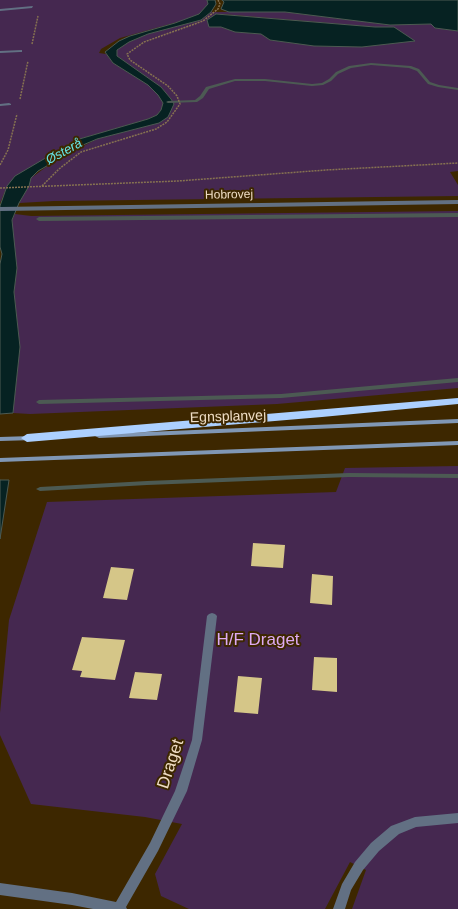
<!DOCTYPE html>
<meta charset="utf-8">
<style>
body{margin:0}
canvas{display:block;background:#3d2700}
</style>
<canvas width="458" height="909"></canvas>
<script>
const g = document.querySelector('canvas').getContext('2d');
g.lineJoin = 'round';
function fillPath(path, color) { g.fillStyle = color; g.fill(path, 'evenodd'); }
const poly = rows => new Path2D(rows.map(r => 'M' + r).join(''));
function strokePath(path, color, width, dash) { g.strokeStyle = color; g.lineWidth = width; g.lineCap = dash ? 'butt' : 'round'; g.setLineDash(dash || []); g.stroke(path); }
function label(font, color, halo, rows, align = 'center') {
  g.font = font + ' Arial,sans-serif'; g.lineWidth = 4; g.setLineDash([]); g.textBaseline = 'middle'; g.strokeStyle = halo; g.fillStyle = color; for (const [text, x, y, turn = 0] of rows) {
    g.save(); g.translate(x, y); g.rotate((+turn || 0) * Math.PI / 180); g.textAlign = isNaN(turn) ? turn : align; if (halo) g.strokeText(text, 0, 0); g.fillText(text, 0, 0); g.restore();
  }
}
fillPath(poly([
 [0,0,207,0,209,4,199,14,188,19,120,38,101,49,99,53,106,54,113,63,148,85,158,95,163,103,161,110,157,115,148,119,76,140,7,186,0,203],
 [211,12,285,12,390,25,431,24,435,28,458,31,458,171,450,172,458,185,458,196,54,201,19,203,29,186,31,178,53,162,97,139,158,123,171,99,161,87,117,56,117,50,129,42,148,34,201,20],
 [222,14,375,27,394,27,414,41,362,47,314,46,270,40,261,34,235,32,221,27,209,27],
 [458,211,458,388,277,404,30,414,13,413,20,347,14,292,17,268,12,233,12,220,15,214,31,216],
 [458,466,458,909,352,909,366,870,350,862,325,909,189,909,161,896,155,874,182,824,145,817,31,804,0,735,0,713,9,620,47,502,336,492,345,468]
]), '#452850');
const water = poly([
 [207,0,215,0,216,4,211,12,201,20,148,34,129,42,117,50,117,56,161,87,171,99,174,104,168,117,159,123,97,139,83,145,38,171,31,178,29,186,19,203,12,220,17,268,14,292,20,347,13,413,0,414,0,264,2,254,0,247,0,206,7,186,15,176,76,140,148,119,157,115,161,110,163,103,158,95,148,85,113,63,105,52,119,41,130,36,175,23,199,14,208,4,207,0],
 [222,0,458,0,458,31,435,28,431,24,390,25,285,12,229,12,221,9,224,2,222,0],
 [216,14,375,27,394,27,415,41,362,47,314,46,270,40,261,34,235,32,221,27,209,27,207,20,216,14],
 [0,480,9,480,0,539,0,480]
]);
fillPath(water, '#062222');
strokePath(water, '#4c5a53', 1);
fillPath(poly([
 [371,63,411,66,419,69,430,82,439,85,458,88,458,90,438,87,428,84,417,71,409,68,371,65,351,68,338,74,331,81,323,85,312,86,265,81,235,81,209,89,203,98,197,102,168,103,166,102,168,101,195,100,200,96,206,87,235,79,265,79,312,84,322,83,329,79,336,72,349,66,371,63],
 [458,213,458,217,39,221,36,219,39,217,458,213],
 [458,378,458,382,281,398,39,404,36,402,39,400,281,394,458,378],
 [349,473,458,474,458,478,349,477,147,485,40,491,36,489,40,487,147,481,349,473]
]), '#4c5a53');
fillPath(poly([
 [253,543,285,545,283,568,251,566],
 [111,567,134,569,127,600,103,598],
 [312,574,333,576,332,605,310,603],
 [82,637,125,640,115,680,80,677,82,671,72,670],
 [314,657,337,658,337,692,312,690],
 [135,672,162,674,157,700,129,698],
 [238,676,262,678,258,714,234,712]
]), '#d5c688');
strokePath(poly([
 [32,44,38,16],
 [20,99,28,61],
 [0,165,8,150,17,114],
 [42,186,59,169,81,152,156,129,167,122,180,104,177,96,168,86,130,60,127,54,144,42,203,21,218,9,220,4,218,0],
 [0,188,178,181,326,170,458,163]
]), '#867251', 1.5, [2, 1]);
fillPath(poly([
 [33,6,32,8,0,11,0,9,33,6],
 [22,50,22,52,20,52,0,53,0,51,22,50],
 [9,103,11,104,11,105,0,106,0,104,9,103],
 [458,200,458,204,0,211,0,207,458,200],
 [212,613,215,614,217,616,202,740,187,791,158,851,126,907,127,909,93,909,72,905,0,895,0,883,72,893,116,902,150,843,175,791,192,740,207,616,209,614,212,613],
 [458,813,458,823,416,827,399,834,379,851,363,870,351,890,345,909,333,909,342,884,355,862,371,843,391,826,415,817,458,813]
]), '#627083');
fillPath(poly([
 [458,419,458,423,99,438,95,436,99,434,458,419],
 [31,436,34,436,35,438,34,440,0,441,0,437,31,436],
 [458,441,458,445,0,462,0,458,458,441]
]), '#8097b5');
fillPath(poly([
 [458,398,458,404,322,417,27,442,21,438,27,434,458,398]
]), '#acd0ff');
label('12px', '#efddc4', '#3d2700', [
 ["Hobrovej",229,195,-1]
]);
label('italic 13px', '#66e5e6', '#3d2700', [
 ["Østerå",64,152,-29]
]);
label('14px', '#efddc4', '#3d2700', [
 ["Egnsplanvej",228,417,-2]
]);
label('17px', '#deabf3', '#3d2700', [
 ["H/F Draget",258,640]
]);
label('17px', '#efddc4', '#3d2700', [
 ["Draget",171,764,-72]
]);
</script>
